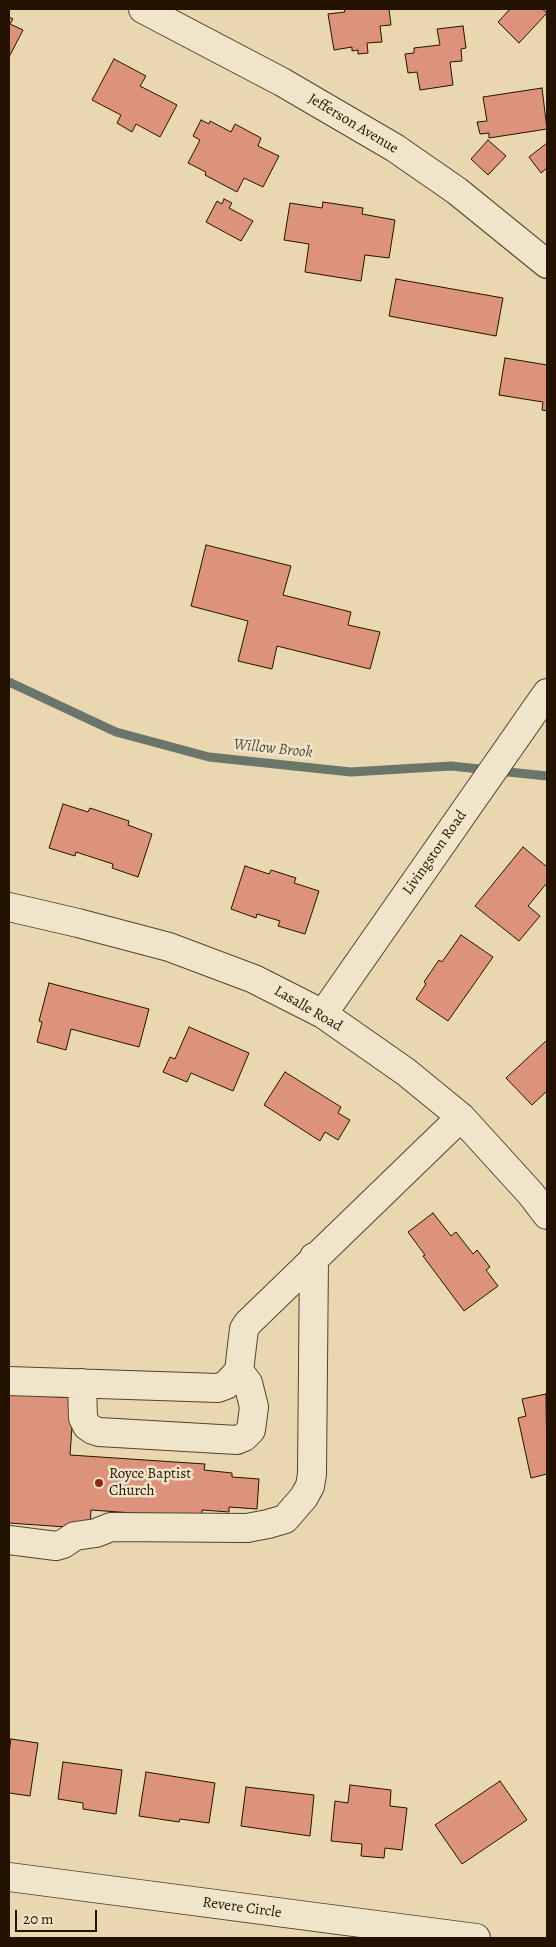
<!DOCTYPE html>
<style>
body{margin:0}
#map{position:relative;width:556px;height:1947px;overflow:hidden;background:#e8d7af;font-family:Alegreya,serif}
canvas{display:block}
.frame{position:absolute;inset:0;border:10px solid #241201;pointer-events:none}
.scale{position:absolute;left:15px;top:1910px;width:82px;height:22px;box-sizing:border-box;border:2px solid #241201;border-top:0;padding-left:6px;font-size:15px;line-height:18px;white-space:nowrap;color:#241201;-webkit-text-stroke:4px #f0e5cb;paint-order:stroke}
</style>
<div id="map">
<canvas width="556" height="1947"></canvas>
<div class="frame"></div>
<div class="scale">20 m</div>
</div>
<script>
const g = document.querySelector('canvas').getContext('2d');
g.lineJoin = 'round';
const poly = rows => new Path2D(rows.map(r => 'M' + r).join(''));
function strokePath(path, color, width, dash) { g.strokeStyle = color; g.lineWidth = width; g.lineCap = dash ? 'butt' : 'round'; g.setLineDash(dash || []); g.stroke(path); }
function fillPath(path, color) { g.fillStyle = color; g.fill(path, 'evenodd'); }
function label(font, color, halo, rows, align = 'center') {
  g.font = font + ' Alegreya,serif'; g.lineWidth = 5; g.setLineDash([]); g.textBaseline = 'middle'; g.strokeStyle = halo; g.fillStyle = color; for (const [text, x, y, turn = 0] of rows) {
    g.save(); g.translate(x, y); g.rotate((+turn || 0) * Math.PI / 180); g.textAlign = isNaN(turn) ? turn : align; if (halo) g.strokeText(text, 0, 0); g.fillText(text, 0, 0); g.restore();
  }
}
strokePath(poly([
 [9,682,116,732,209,757,351,772,451,766,547,776]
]), '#6a766a', 9);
const building = poly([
 [344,9,389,9,391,25,380,26,382,42,367,43,368,53,358,54,358,50,352,51,352,47,334,50,328,14,345,12,344,9],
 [510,9,542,9,547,13,519,43,498,22,510,9],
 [9,17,13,19,10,24,23,30,9,57,9,17],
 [463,26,466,48,461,49,462,61,450,62,453,85,420,90,417,72,408,73,405,54,414,53,414,48,440,45,437,29,463,26],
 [114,59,146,76,140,86,177,105,160,137,136,124,132,132,117,123,121,115,92,100,114,59],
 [542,88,547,129,489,138,489,133,480,134,477,122,487,121,483,97,542,88],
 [201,120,209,124,210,121,231,132,235,124,261,138,258,146,279,156,263,187,244,178,237,192,205,175,206,172,188,163,200,140,193,136,201,120],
 [488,140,506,156,488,175,471,159,488,140],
 [547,143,547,168,541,173,529,157,547,143],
 [224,199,232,203,229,208,253,221,241,241,206,222,217,201,222,204,224,199],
 [323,202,363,208,362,214,395,220,389,258,365,255,361,281,305,272,309,244,284,240,290,203,322,208,323,202],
 [396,279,503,298,496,336,389,316,396,279],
 [505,358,547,365,547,411,542,410,543,402,499,395,505,358],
 [206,545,291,566,283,595,351,612,348,625,380,632,370,669,277,646,272,669,238,661,248,621,191,606,206,545],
 [63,804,88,812,90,808,129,821,128,825,152,834,138,877,112,868,113,864,76,852,75,856,49,848,63,804],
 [523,847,547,867,547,883,528,906,540,916,519,941,475,906,523,847],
 [245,866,269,874,271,870,296,878,294,883,319,891,305,934,278,926,280,921,257,914,256,918,231,909,245,866],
 [461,935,493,957,448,1021,416,999,426,984,424,982,439,960,442,962,461,935],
 [49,983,149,1009,139,1047,71,1029,66,1050,37,1042,42,1022,39,1021,49,983],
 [189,1027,249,1053,233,1091,191,1073,187,1082,163,1072,170,1057,175,1059,189,1027],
 [547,1040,547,1091,532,1105,506,1078,547,1040],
 [285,1072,341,1107,338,1113,350,1120,338,1140,325,1132,320,1141,264,1105,285,1072],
 [433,1213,451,1236,456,1232,473,1254,477,1250,490,1267,486,1270,498,1286,464,1311,423,1256,425,1255,408,1232,433,1213],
 [9,1394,74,1398,70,1455,205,1464,204,1470,232,1473,232,1477,259,1479,257,1509,229,1507,229,1512,202,1510,202,1518,91,1510,90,1527,66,1527,9,1523,9,1394],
 [546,1394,547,1474,531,1478,518,1418,526,1416,522,1399,546,1394],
 [11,1739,38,1743,30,1796,9,1793,9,1753,11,1739],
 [63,1762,122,1770,116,1814,83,1809,83,1803,58,1799,63,1762],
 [146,1772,215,1783,209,1823,180,1819,179,1822,139,1816,146,1772],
 [500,1781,527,1820,462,1864,435,1825,500,1781],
 [350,1785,391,1790,390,1806,407,1808,402,1850,385,1848,384,1858,361,1856,362,1844,331,1841,335,1801,348,1803,350,1785],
 [246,1787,314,1795,310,1836,241,1826,246,1787]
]);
fillPath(building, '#dd937b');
strokePath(building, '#241201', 1);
const minor = poly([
 [143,9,282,82,395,148,457,191,547,264],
 [9,907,78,923,169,947,254,979,323,1014,406,1072,461,1117,531,1194,547,1215],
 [323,1014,547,693],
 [9,1381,218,1388,226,1385,239,1371,244,1329,248,1323,461,1117],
 [82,1383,83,1418,87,1426,93,1430,99,1432,237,1440,244,1437,251,1430,254,1407,248,1383,239,1371],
 [9,1540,56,1546,63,1544,75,1536,96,1533,111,1527,247,1528,268,1524,285,1519,304,1497,310,1486,312,1474,314,1257],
 [9,1877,476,1938]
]);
strokePath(minor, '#55432c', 30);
strokePath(minor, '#f0e5cb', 28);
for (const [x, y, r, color] of [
 [99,1483,5,"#8f2418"]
]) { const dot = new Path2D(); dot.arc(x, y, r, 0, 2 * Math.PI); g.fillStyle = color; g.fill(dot); strokePath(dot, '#f0e5cb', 2); }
label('15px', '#241201', '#f0e5cb', [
 ["Jefferson Avenue",353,124,31],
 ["Livingston Road",435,853,-55],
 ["Lasalle Road",308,1009,30],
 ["Revere Circle",242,1908,8]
]);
label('15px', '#241201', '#f0e5cb', [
 ["Royce Baptist",109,1474],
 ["Church",109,1491]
], 'left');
label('italic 16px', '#4d4c3e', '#f0e5cb', [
 ["Willow Brook",273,749,6]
]);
</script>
